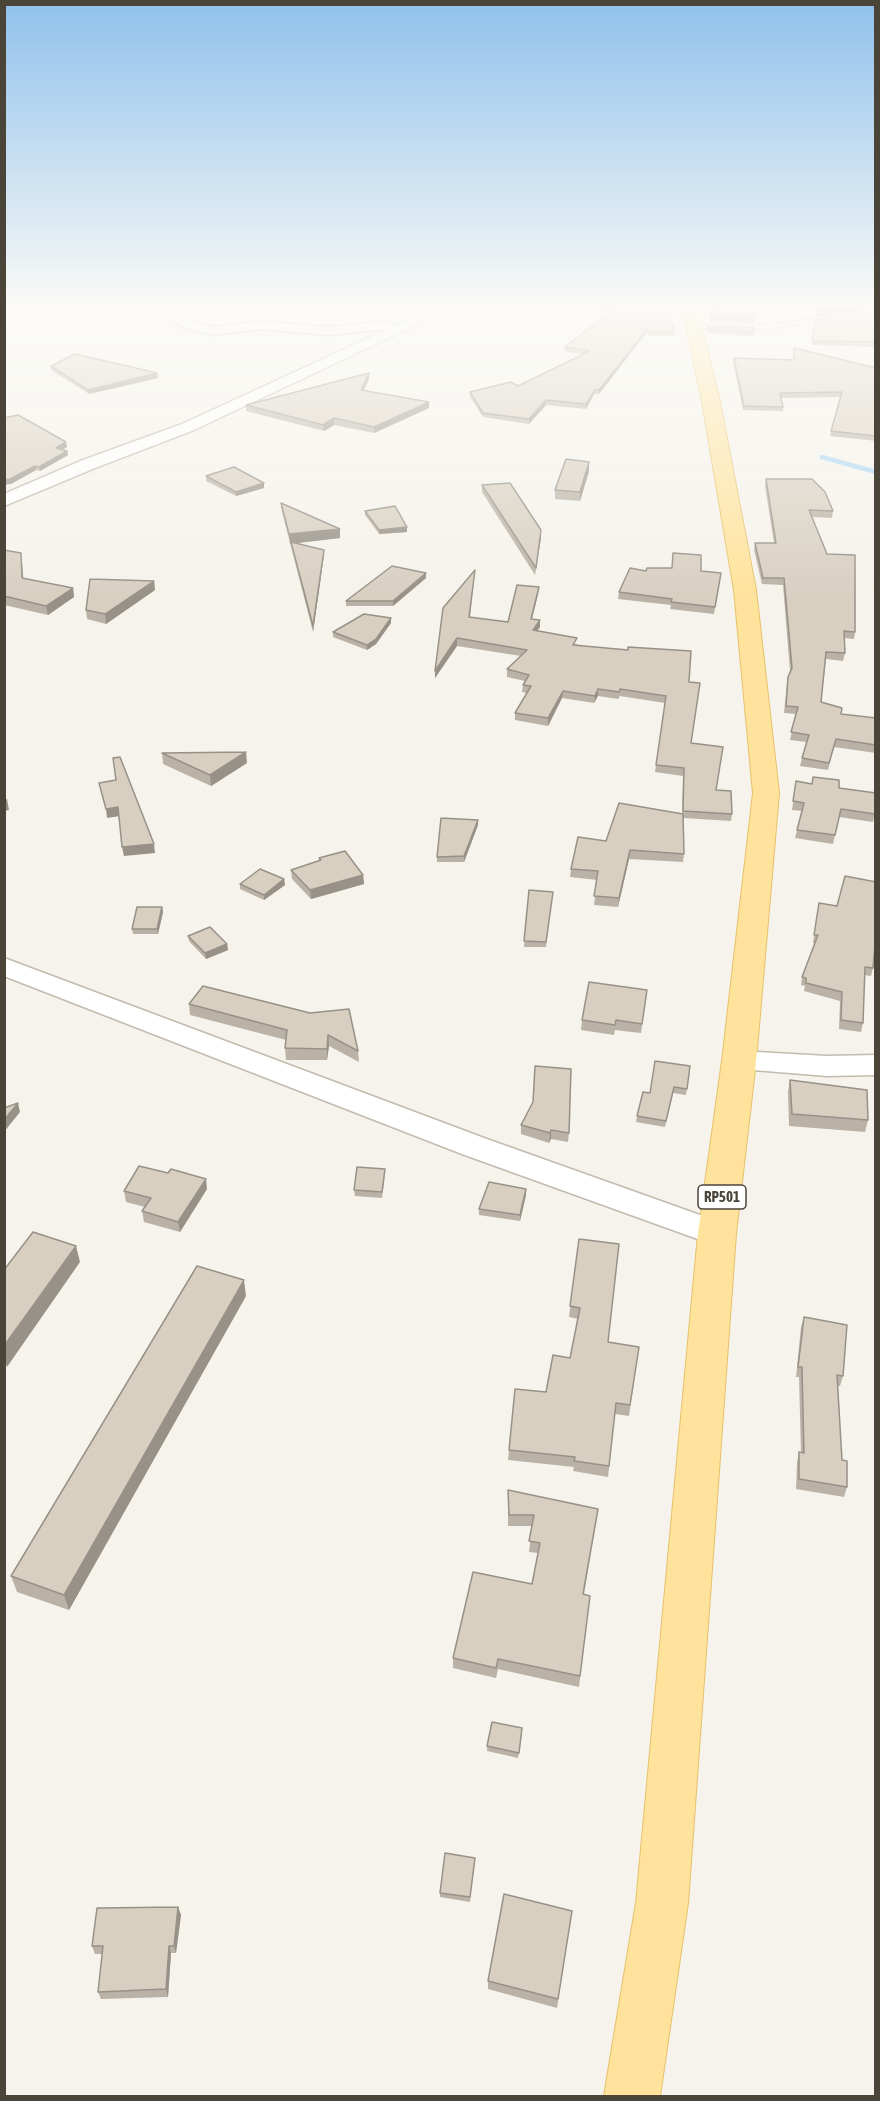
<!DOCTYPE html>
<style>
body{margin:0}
#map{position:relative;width:880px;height:2101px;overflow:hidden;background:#f6f3ec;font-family:"Asap Condensed",sans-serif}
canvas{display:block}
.frame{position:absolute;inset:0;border:6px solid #4b4439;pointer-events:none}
</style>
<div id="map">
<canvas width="880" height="2101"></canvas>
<div class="frame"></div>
</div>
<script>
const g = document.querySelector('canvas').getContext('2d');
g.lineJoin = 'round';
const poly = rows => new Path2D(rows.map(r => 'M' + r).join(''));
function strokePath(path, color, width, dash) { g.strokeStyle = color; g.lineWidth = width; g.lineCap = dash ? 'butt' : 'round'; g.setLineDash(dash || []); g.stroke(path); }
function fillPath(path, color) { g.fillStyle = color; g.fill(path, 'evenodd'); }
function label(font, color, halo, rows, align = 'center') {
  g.font = font + ' "Asap Condensed",sans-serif'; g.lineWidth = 4.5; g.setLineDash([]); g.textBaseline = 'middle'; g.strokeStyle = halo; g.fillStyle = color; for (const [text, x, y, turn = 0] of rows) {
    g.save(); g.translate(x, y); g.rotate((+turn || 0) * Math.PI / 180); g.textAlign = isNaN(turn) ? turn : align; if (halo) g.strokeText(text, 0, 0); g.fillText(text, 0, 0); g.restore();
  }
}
strokePath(poly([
 [822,457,876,472]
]), '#a9d4f2', 4.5);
const lane = poly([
 [852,313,855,317,766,329,694,328,690,326,694,324,766,325,852,313]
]);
const street = poly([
 [154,303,168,303,197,323,214,327,260,321,328,327,389,321,395,326,446,303,463,303,194,430,95,468,4,506,4,494,83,460,182,424,388,329,328,335,260,329,214,335,187,329,171,320,154,303],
 [4,958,484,1138,728,1225,733,1234,728,1243,717,1246,462,1154,4,976,4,958],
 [739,1051,827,1056,876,1055,876,1075,827,1076,729,1068,725,1061,729,1054,739,1051]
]);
const primary = poly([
 [681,303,696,303,720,402,756,590,779,793,756,1061,736,1234,688,1903,660,2096,604,2096,636,1903,698,1234,722,1061,753,793,734,590,702,402,681,303]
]);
strokePath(lane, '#c2bbae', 2);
strokePath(street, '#c2bbae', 3);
strokePath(primary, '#e6c16a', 2);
fillPath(lane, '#fff');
fillPath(street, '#fff');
fillPath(primary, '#ffe39c');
fillPath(poly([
 [515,303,667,303,674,332,673,336,648,336,647,332,599,394,594,394,586,409,546,405,529,424,483,417,470,397,470,392,518,386,583,354,565,352,565,347,611,311,515,307],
 [756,303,754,323,709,322,710,317],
 [818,303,876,303,876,347,812,345,815,320,854,314,852,311,816,316],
 [708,326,754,327,753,336,706,333],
 [794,348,876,368,876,441,830,436,841,397,781,398,783,407,783,411,743,410,733,362,734,358,794,360],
 [51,366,158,378,89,394,51,370],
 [369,379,364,390,429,408,374,433,334,425,324,431,246,411,246,405],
 [4,418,67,447,62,450,67,451,68,455,40,471,36,470,11,484],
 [589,462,589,471,580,501,555,499,555,490],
 [206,476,264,483,264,488,236,496,206,481],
 [766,479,833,511,832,518,812,517,855,632,854,639,844,638,845,653,843,661,826,659,821,702,841,714,876,718,876,753,834,747,828,770,800,766,806,742,790,740,796,714,784,713,787,684,788,677,790,671,783,585,762,584,754,550,755,543,774,543,765,486],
 [482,485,541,538,535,575,482,492],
 [281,503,340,538,294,543,324,550,324,555,313,632,282,512],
 [365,511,407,532,379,534,365,515],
 [4,550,21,553,23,578,73,588,74,597,48,615,4,605],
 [875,554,876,554,876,567,874,562],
 [672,568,721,573,714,614,670,609,671,605,618,599,619,592,646,571],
 [475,570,470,618,508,622,539,587,538,594,532,619,540,627,537,631,689,682,691,743,716,790,732,814,731,821,683,818,684,854,683,862,629,859,618,907,594,905,597,880,570,877,571,869,606,841,682,814,683,776,655,772,665,703,620,696,618,699,598,696,594,703,562,698,548,726,515,720,515,713,527,693,522,692,523,685,525,681,507,677,507,669,521,656,457,646,435,678,435,671],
 [426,573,426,578,393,606,346,606,346,601],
 [154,581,155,590,106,624,87,619,86,610],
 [391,618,391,623,376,644,367,650,333,637,333,632],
 [162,753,247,763,211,786,163,764],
 [813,777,839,788,876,807,873,822,839,817,833,844,795,838,802,811,792,810,796,781,812,784],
 [478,820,478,825,464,862,437,862,437,857],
 [319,858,363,875,364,884,311,899,292,879,291,870,319,861],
 [284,879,285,885,264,900,240,889,240,884],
 [529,890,552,898,546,947,524,947],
 [819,903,873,968,871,976,864,975,863,1023,861,1032,839,1029,840,1001,804,991,805,986,801,985,802,977,815,943,813,943],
 [162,907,163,912,158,934,133,934,132,929],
 [188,936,227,944,228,950,206,959,189,941],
 [646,1000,641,1033,615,1030,614,1035,581,1030,582,1020],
 [189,1004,310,1013,358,1051,359,1062,329,1046,327,1060,286,1060,285,1048,286,1040,190,1015],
 [690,1066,686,1095,673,1093,665,1127,636,1122,637,1116,650,1093],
 [790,1080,868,1120,865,1132,789,1126,788,1091],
 [533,1102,569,1133,568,1142,551,1139,549,1143,521,1134,521,1125],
 [385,1174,382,1198,355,1196,354,1190],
 [207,1189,180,1232,144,1222,142,1211,145,1207,126,1202,124,1191],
 [526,1195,520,1221,479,1215,479,1209],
 [579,1239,608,1342,639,1347,629,1416,615,1414,608,1477,573,1471,574,1467,508,1460,509,1450,546,1392,570,1358,578,1319,569,1317],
 [246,1296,69,1610,17,1592,11,1576],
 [804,1317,843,1376,840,1386,838,1386,842,1460,847,1487,844,1497,796,1489,797,1462,799,1452,801,1453,799,1377,796,1377,801,1327],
 [508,1490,598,1509,584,1594,590,1596,579,1687,498,1669,496,1678,453,1668,453,1658,532,1584,538,1553,529,1552,532,1526,508,1526],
 [522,1734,518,1758,487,1751,487,1746],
 [475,1858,470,1902,440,1897,440,1893],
 [178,1907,181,1915,176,1953,171,1953,168,1997,101,1999,98,1992,102,1954,95,1954,92,1946],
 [572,1911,557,2008,488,1989,488,1981]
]), '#bab2a6');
fillPath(poly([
 [852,307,852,311,816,316,817,312],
 [648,328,647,332,599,394,599,390],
 [157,373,158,378,89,394,88,390],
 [369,373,369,379,361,396,361,390],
 [595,390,594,394,586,409,586,404],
 [546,400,546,405,529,424,529,419],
 [429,402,429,408,374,433,374,427],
 [334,418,334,425,324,431,323,425],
 [66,442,67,447,56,453,56,448],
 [67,451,68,455,40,471,39,467],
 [589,462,589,471,580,501,580,492],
 [35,466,36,470,11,484,4,485,4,480],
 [264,483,264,488,236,496,236,492],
 [407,527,407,532,379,534,379,530],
 [340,529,340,538,290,544,289,534],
 [541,530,541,538,535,575,536,568],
 [324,550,324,555,313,632,313,626],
 [21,553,22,562,24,587,22,578],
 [426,573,426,578,393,606,393,601],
 [154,581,155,590,106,624,105,614],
 [539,587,538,594,530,626,531,619],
 [73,588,74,597,48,615,46,606],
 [391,618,391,623,376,644,367,650,367,645],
 [540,620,540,627,533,637,533,630],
 [457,638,457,646,435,678,435,671],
 [598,689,598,696,594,703,595,696],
 [563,691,562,698,548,726,548,718],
 [246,752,247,763,211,786,210,775],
 [7,799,9,810,4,811,4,800],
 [118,807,120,816,107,818,106,809],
 [478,820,478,825,464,862,464,856],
 [154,844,155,853,124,856,122,847],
 [630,850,629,859,618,907,619,898],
 [363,875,364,884,311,899,310,890],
 [284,879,285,885,264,900,264,895],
 [162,907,163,912,158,934,157,929],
 [227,944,228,950,206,959,205,953],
 [328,1035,329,1046,327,1060,327,1049],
 [18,1103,20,1112,4,1132,4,1120],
 [551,1130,551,1139,549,1143,550,1133],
 [206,1179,207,1189,180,1232,178,1222],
 [526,1189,526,1195,520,1221,520,1215],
 [76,1246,80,1262,7,1367,4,1359,4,1346],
 [244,1280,246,1296,69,1610,64,1595],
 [178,1907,181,1915,176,1953,174,1946],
 [169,1946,171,1953,168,1997,166,1989]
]), '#979187');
const building = poly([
 [515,303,667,303,674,332,649,332,648,328,599,390,595,390,586,404,546,400,529,419,483,413,470,392,511,382,518,386,590,351,565,347,616,307,515,303],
 [713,303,756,303,755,318,710,317,713,303],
 [818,303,876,303,876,342,812,341,815,320,858,313,852,307,817,312,818,303],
 [708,326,754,327,754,332,707,329,708,326],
 [794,348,876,368,876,436,831,431,842,392,780,393,783,407,744,406,734,358,794,360,794,348],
 [75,354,157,373,88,390,51,366,75,354],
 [369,373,361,390,429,402,374,427,334,418,323,425,246,405,369,373],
 [18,415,66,442,56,448,67,451,39,467,35,466,10,479,4,480,4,418,18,415],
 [566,459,589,462,580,492,555,490,566,459],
 [234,467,264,483,236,492,206,476,234,467],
 [766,479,812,479,825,492,833,511,809,510,827,554,855,555,855,632,844,631,845,653,826,652,821,702,842,708,841,714,876,718,876,745,836,739,829,763,802,758,809,735,791,732,798,707,786,706,788,677,792,668,784,578,763,578,755,543,776,543,766,479],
 [510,483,541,530,536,568,482,485,510,483],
 [281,503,340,529,289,534,281,503],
 [395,506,407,527,379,530,365,511,395,506],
 [291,542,324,550,313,626,291,542],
 [4,550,21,553,22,578,73,588,46,606,4,596,4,550],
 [673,553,701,555,701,571,721,573,715,607,671,602,672,599,619,592,630,568,646,571,647,568,672,568,673,553],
 [392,566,426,573,393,601,346,601,392,566],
 [475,570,469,617,508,622,517,585,539,587,531,619,540,620,533,630,577,638,573,645,628,650,628,647,691,651,689,682,700,683,691,743,723,747,716,790,731,791,732,814,683,811,684,768,656,765,666,696,620,689,619,692,598,689,595,696,563,691,548,718,515,713,531,686,523,685,529,675,507,669,527,650,457,638,435,671,443,608,475,570],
 [90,579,154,581,105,614,86,610,90,579],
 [364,614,391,618,376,639,367,645,333,632,364,614],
 [246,752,210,775,162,753,246,752],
 [120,757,154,844,122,847,118,807,106,809,99,783,116,780,113,758,120,757],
 [813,777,839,780,839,788,876,793,875,814,841,809,835,835,797,830,804,803,793,801,796,781,812,784,813,777],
 [619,803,683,814,684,854,630,850,619,898,594,896,598,871,571,869,578,837,606,841,619,803],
 [441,818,478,820,464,856,437,857,441,818],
 [345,851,363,875,310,890,291,870,321,860,319,858,345,851],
 [260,869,284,879,264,895,240,884,260,869],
 [845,876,876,882,876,935,873,968,865,967,863,1023,841,1020,842,992,806,983,806,978,802,977,818,935,814,935,819,903,837,906,845,876],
 [529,890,553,892,546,942,524,941,529,890],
 [137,907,162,907,157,929,132,929,137,907],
 [210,927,227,944,205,953,188,936,210,927],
 [589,982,647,990,642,1024,616,1020,615,1025,582,1020,589,982],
 [203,986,310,1013,349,1009,358,1051,328,1035,327,1049,285,1048,287,1030,189,1004,203,986],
 [655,1061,690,1066,687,1089,674,1087,666,1121,637,1116,643,1092,650,1093,655,1061],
 [535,1066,571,1069,569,1133,551,1130,550,1133,521,1125,533,1102,535,1066],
 [790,1080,867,1090,868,1120,792,1114,790,1080],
 [18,1103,4,1120,4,1108,18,1103],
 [139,1166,168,1173,171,1169,206,1179,178,1222,142,1211,151,1198,124,1191,139,1166],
 [357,1167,385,1169,382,1192,354,1190,357,1167],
 [489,1182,526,1189,520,1215,479,1209,489,1182],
 [33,1232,76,1246,4,1346,4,1270,33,1232],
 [579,1239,619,1244,608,1342,639,1347,630,1405,616,1403,609,1466,574,1461,575,1457,509,1450,515,1389,546,1392,553,1355,570,1358,580,1308,570,1306,579,1239],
 [197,1266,244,1280,64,1595,11,1576,197,1266],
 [804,1317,847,1325,843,1376,837,1375,842,1460,847,1461,847,1487,799,1479,799,1452,804,1453,802,1367,798,1367,804,1317],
 [508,1490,598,1509,583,1594,590,1596,580,1676,498,1659,496,1668,453,1658,473,1572,532,1584,540,1543,529,1541,534,1515,509,1515,508,1490],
 [492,1722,522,1728,519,1753,487,1746,492,1722],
 [445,1853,475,1858,470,1897,440,1893,445,1853],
 [504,1894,572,1911,558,1999,488,1981,504,1894],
 [178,1907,174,1946,169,1946,166,1989,98,1992,103,1946,92,1946,97,1908,178,1907]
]);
fillPath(building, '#d8cfc1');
strokePath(building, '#979187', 1.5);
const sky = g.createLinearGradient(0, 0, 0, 597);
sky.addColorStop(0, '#8fc1ec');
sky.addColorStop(0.51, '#fbfaf6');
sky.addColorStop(1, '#fbfaf600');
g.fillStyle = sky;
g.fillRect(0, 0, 880, 597);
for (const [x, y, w] of [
 [722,1197,48]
]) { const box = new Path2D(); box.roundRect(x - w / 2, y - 12, w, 24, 4.5); g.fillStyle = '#fff'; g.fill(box); strokePath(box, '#4b4439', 1.5); }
label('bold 15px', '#4b4439', null, [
 ["RP501",722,1197]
]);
</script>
